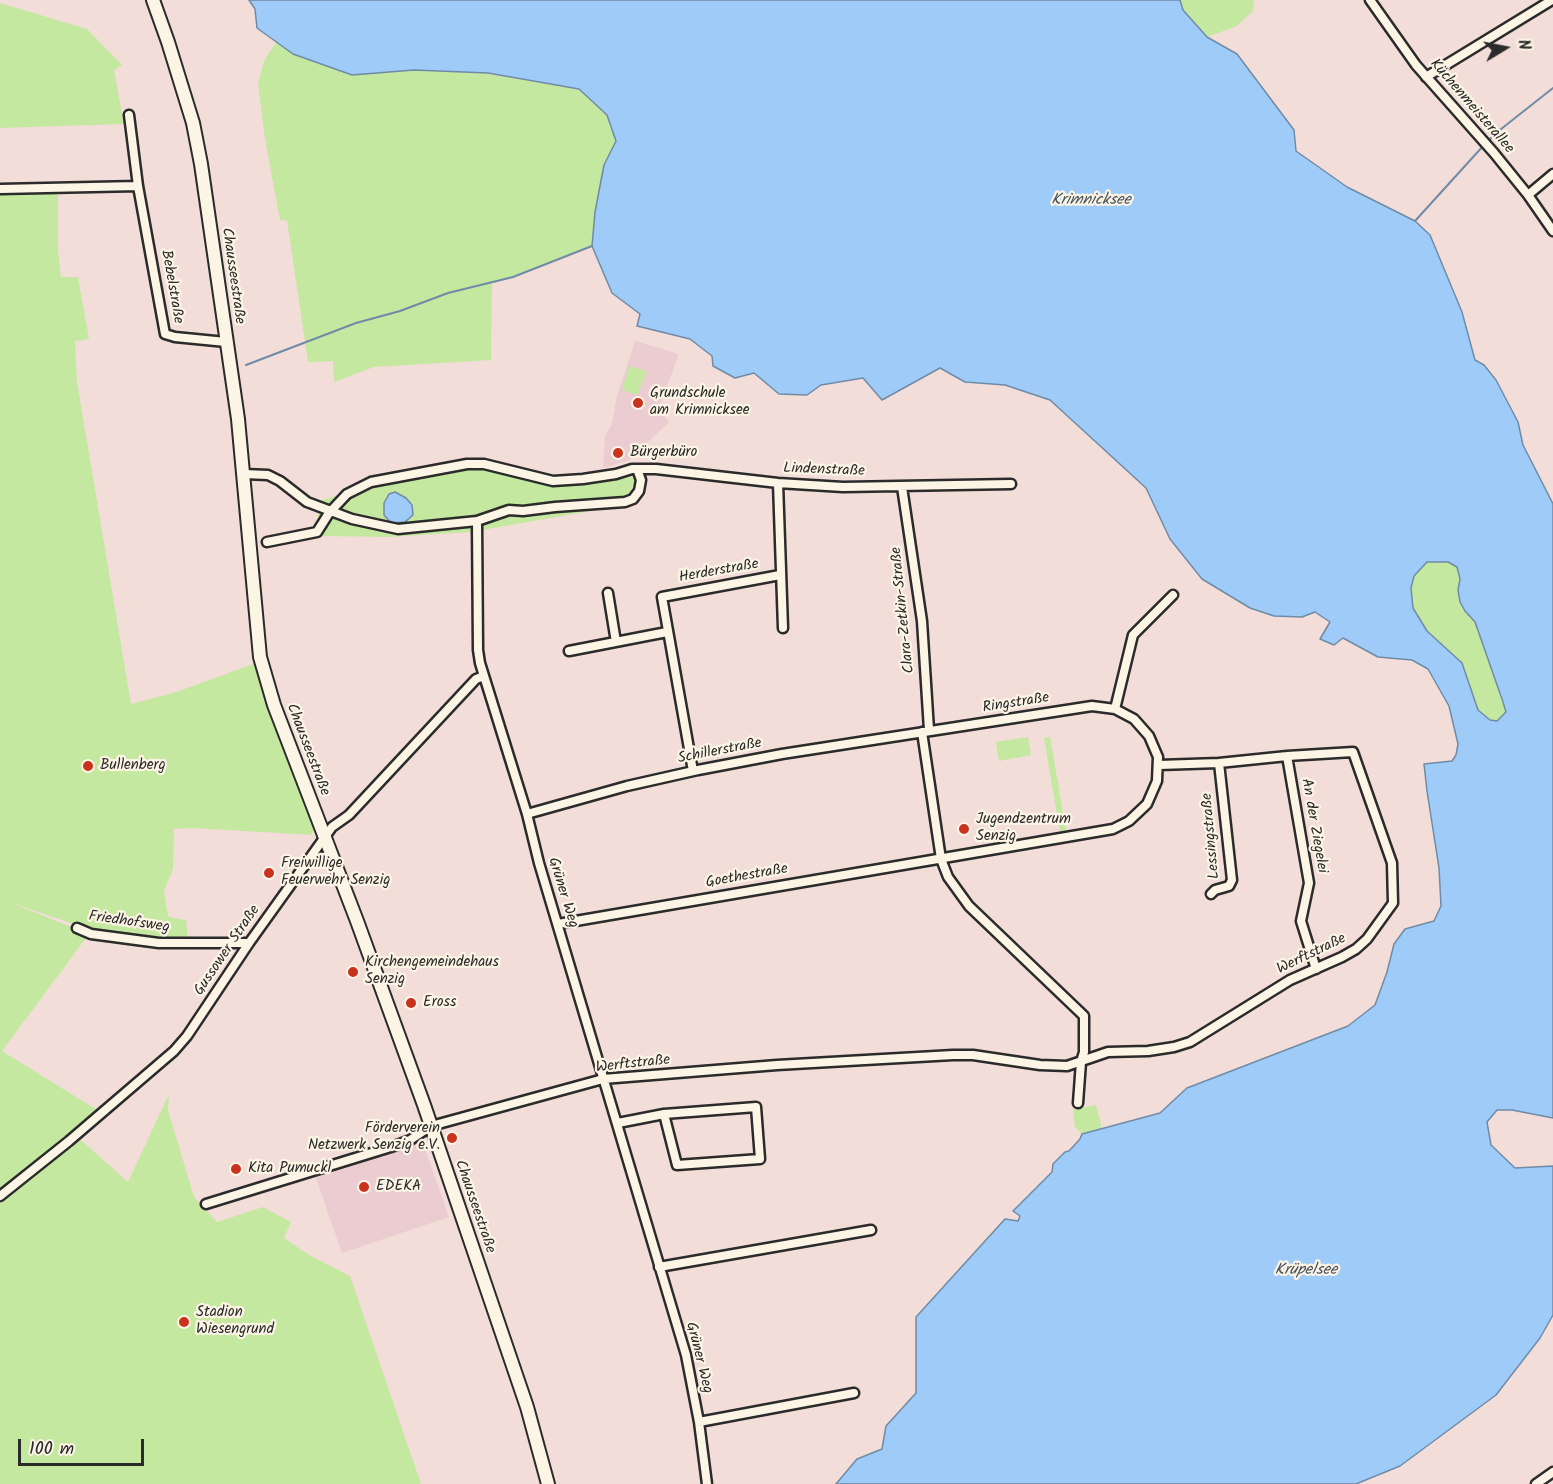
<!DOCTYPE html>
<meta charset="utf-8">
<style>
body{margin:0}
#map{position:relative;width:1553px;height:1484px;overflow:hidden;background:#f2ddd9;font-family:Kalam,sans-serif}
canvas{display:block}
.north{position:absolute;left:1475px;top:18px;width:60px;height:60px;-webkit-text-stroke:4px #fcf5e5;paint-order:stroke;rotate:80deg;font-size:16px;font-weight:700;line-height:24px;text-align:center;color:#2b2b2b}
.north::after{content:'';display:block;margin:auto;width:21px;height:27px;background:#2b2b2b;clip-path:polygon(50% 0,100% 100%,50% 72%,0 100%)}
.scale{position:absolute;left:18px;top:1439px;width:126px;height:27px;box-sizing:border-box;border:3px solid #2b2b2b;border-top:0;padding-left:8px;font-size:18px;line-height:21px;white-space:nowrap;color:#2b2b2b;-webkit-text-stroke:4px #fcf5e5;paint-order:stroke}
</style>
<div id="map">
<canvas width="1553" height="1484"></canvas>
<div class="north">N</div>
<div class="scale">100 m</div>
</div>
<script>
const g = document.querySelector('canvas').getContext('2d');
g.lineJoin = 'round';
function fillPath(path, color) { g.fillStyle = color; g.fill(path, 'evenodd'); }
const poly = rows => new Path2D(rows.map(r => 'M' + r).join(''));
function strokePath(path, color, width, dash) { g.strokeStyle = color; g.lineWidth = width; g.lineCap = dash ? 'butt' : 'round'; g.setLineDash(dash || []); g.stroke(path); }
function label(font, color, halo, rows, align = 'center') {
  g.font = font + ' Kalam,sans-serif'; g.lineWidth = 4.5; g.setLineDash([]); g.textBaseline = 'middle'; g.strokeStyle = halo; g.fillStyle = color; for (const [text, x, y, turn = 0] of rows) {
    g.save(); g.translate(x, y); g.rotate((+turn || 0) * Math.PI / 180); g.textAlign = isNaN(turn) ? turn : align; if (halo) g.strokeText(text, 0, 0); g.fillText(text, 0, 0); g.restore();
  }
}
fillPath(poly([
 [635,341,679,354,658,410,669,422,629,460,603,468,605,436,612,424,617,396],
 [422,1140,449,1217,342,1253,315,1175]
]), '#eaccd1');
fillPath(poly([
 [1180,0,1254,0,1253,11,1237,26,1207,37,1183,10],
 [0,3,87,29,122,65,114,70,124,124,0,128],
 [276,42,293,54,352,75,414,70,482,73,578,89,607,115,616,141,604,165,595,212,592,246,514,277,492,283,491,360,374,367,334,382,333,361,308,362,287,221,280,220,265,139,258,84,264,61],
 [58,192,58,251,61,277,78,277,89,339,75,341,77,382,131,704,176,692,256,663,315,825,312,835,192,828,174,829,173,869,164,890,168,917,186,920,188,938,161,939,100,933,9,902,89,934,2,1051,99,1111,73,1133,128,1182,169,1094,168,1110,194,1197,217,1222,263,1207,291,1222,284,1238,311,1256,350,1276,421,1484,0,1484,0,193],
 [629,366,646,371,638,395,622,390],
 [479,465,531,480,551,483,636,477,628,498,619,506,471,532,388,537,321,536,316,502,376,484],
 [1427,562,1448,562,1457,567,1460,579,1458,590,1465,611,1475,622,1503,702,1506,712,1497,721,1490,720,1478,711,1462,663,1427,631,1413,608,1411,588,1414,576],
 [1028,737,1031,755,999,761,996,742],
 [1050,737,1066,830,1060,832,1044,738],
 [1096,1105,1102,1128,1082,1134,1075,1127,1073,1110]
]), '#c5e8a1');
const water = poly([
 [249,0,1180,0,1183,10,1207,37,1237,54,1294,130,1296,151,1347,187,1415,221,1430,235,1462,312,1475,360,1484,365,1496,380,1518,422,1523,445,1553,504,1553,1118,1512,1110,1497,1110,1487,1122,1491,1145,1515,1168,1553,1166,1553,1315,1540,1338,1496,1395,1400,1466,1356,1484,836,1484,857,1459,882,1449,886,1426,916,1393,916,1317,1005,1219,1018,1221,1020,1216,1013,1211,1052,1172,1053,1164,1065,1152,1069,1151,1080,1139,1082,1134,1160,1113,1187,1088,1348,1026,1375,1005,1387,972,1394,944,1405,929,1434,921,1441,906,1439,868,1427,791,1424,764,1452,761,1456,755,1458,744,1449,706,1428,669,1412,660,1378,657,1343,638,1334,645,1320,639,1330,622,1315,612,1302,617,1274,616,1250,608,1202,579,1170,539,1146,488,1050,400,1005,385,965,382,940,368,882,400,863,378,821,385,807,395,779,394,754,373,735,378,713,366,712,356,690,339,637,326,640,314,612,293,592,246,595,212,604,165,616,141,607,115,579,89,488,73,414,70,352,75,293,54,257,28,255,9,249,0],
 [1427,562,1448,562,1457,567,1460,579,1458,590,1460,602,1465,611,1475,622,1503,702,1506,712,1497,721,1490,720,1478,710,1462,663,1427,631,1413,608,1411,588,1414,576,1427,562],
 [395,492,406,498,412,505,413,515,405,522,391,523,384,515,384,503,389,494,395,492]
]);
fillPath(water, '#9ecbf8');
strokePath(water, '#708ba6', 1.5);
strokePath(poly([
 [1488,141,1496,133,1553,88],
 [1415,221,1484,145],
 [246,365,356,323,400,311,448,293,513,277,592,246]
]), '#708ba6', 2);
const street = poly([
 [1370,0,1416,65,1494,153,1528,195,1553,231],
 [1426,77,1552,0],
 [129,115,138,186,165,334,175,337,226,342],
 [0,189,138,186],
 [1528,195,1553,174],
 [244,474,268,475,280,481,307,502,352,519,398,529,477,521,509,510,523,511,555,507,625,502,633,499,639,491,641,480,637,469],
 [778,483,783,628],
 [902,487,922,621,929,730],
 [477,521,478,650,480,663,527,814,539,863,686,1355,699,1422,707,1484],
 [267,542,317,532,329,513,347,494,371,482,467,464,484,464,553,481,583,479,616,474,632,469,656,469,778,483,843,487,1011,484],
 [608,593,616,642],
 [569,651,667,632],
 [1115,709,1133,635,1173,595],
 [922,732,941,859,948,877,969,906,1084,1016,1084,1052,1081,1062,1078,1103],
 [1287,756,1309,883,1301,921,1316,969],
 [693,771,662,597,780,575],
 [527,814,627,786,698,770,782,754,1092,706,1115,709,1134,719,1149,736,1158,757,1157,781,1147,804,1129,821,1113,829,558,924],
 [1211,894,1215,890,1229,886,1232,880,1219,763],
 [77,928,91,934,159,943,249,943],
 [618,1123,664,1114,677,1165,760,1159,756,1107,664,1114],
 [0,1196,69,1141,174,1051,187,1036,249,943,332,827,349,815,476,679,484,676],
 [206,1204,394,1146,410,1140,431,1126,603,1079,777,1065,953,1055,973,1055,1040,1065,1067,1066,1108,1052,1148,1051,1174,1047,1190,1042,1290,980,1342,957,1356,949,1367,939,1393,903,1392,863,1353,752,1287,756,1219,763,1159,765],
 [659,1267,871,1230],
 [699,1422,854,1393],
 [1536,1484,1553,1472]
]);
const secondary = poly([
 [153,0,168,42,193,123,201,164,238,419,260,657,274,705,357,921,424,1105,527,1407,548,1484]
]);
strokePath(street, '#2b2b2b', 13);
strokePath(secondary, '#2b2b2b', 16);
strokePath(street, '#fcf5e5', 8);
strokePath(secondary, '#fcf5e5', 12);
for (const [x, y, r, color] of [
 [638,403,6,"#c8321e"],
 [618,453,6,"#c8321e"],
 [88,766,6,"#c8321e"],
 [964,829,6,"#c8321e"],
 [269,873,6,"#c8321e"],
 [353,972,6,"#c8321e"],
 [411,1003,6,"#c8321e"],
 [452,1138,6,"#c8321e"],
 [236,1169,6,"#c8321e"],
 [364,1187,6,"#c8321e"],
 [184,1322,6,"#c8321e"]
]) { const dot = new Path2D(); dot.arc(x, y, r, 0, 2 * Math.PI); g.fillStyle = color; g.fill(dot); strokePath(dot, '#fcf5e5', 2); }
label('15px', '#2b2b2b', '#fcf5e5', [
 ["Küchenmeisterallee",1471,107,49],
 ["Chausseestraße",232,276,82],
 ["Bebelstraße",171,287,80],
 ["Lindenstraße",824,471,2],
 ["Herderstraße",719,572,-10],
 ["Clara-Zetkin-Straße",904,610,-96],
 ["Ringstraße",1016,704,-9],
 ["Chausseestraße",307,750,69],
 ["Schillerstraße",720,752,-11],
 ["An der Ziegelei",1313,826,80],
 ["Lessingstraße",1212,836,-95],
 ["Goethestraße",747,877,-10],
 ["Grüner Weg",562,893,73],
 ["Friedhofsweg",129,923,8],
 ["Gussower Straße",228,951,-56],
 ["Werftstraße",1312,955,-26],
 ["Werftstraße",633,1065,-6],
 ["Chausseestraße",474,1207,71],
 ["Grüner Weg",698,1358,76]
]);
label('15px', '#2b2b2b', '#fcf5e5', [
 ["Grundschule",650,394],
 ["am Krimnicksee",650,411],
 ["Bürgerbüro",630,453],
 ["Bullenberg",100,766],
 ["Jugendzentrum",976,820],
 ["Senzig",976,837],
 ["Freiwillige",281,864],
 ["Feuerwehr Senzig",281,881],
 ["Kirchengemeindehaus",365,963],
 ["Senzig",365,980],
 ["Eross",423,1003],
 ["Förderverein",440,1129,"right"],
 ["Netzwerk Senzig e.V.",440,1146,"right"],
 ["Kita Pumuckl",248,1169],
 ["EDEKA",376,1187],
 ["Stadion",196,1313],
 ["Wiesengrund",196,1330]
], 'left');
label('italic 16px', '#48535e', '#fcf5e5', [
 ["Krimnicksee",1091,201],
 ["Krüpelsee",1306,1271]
]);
</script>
